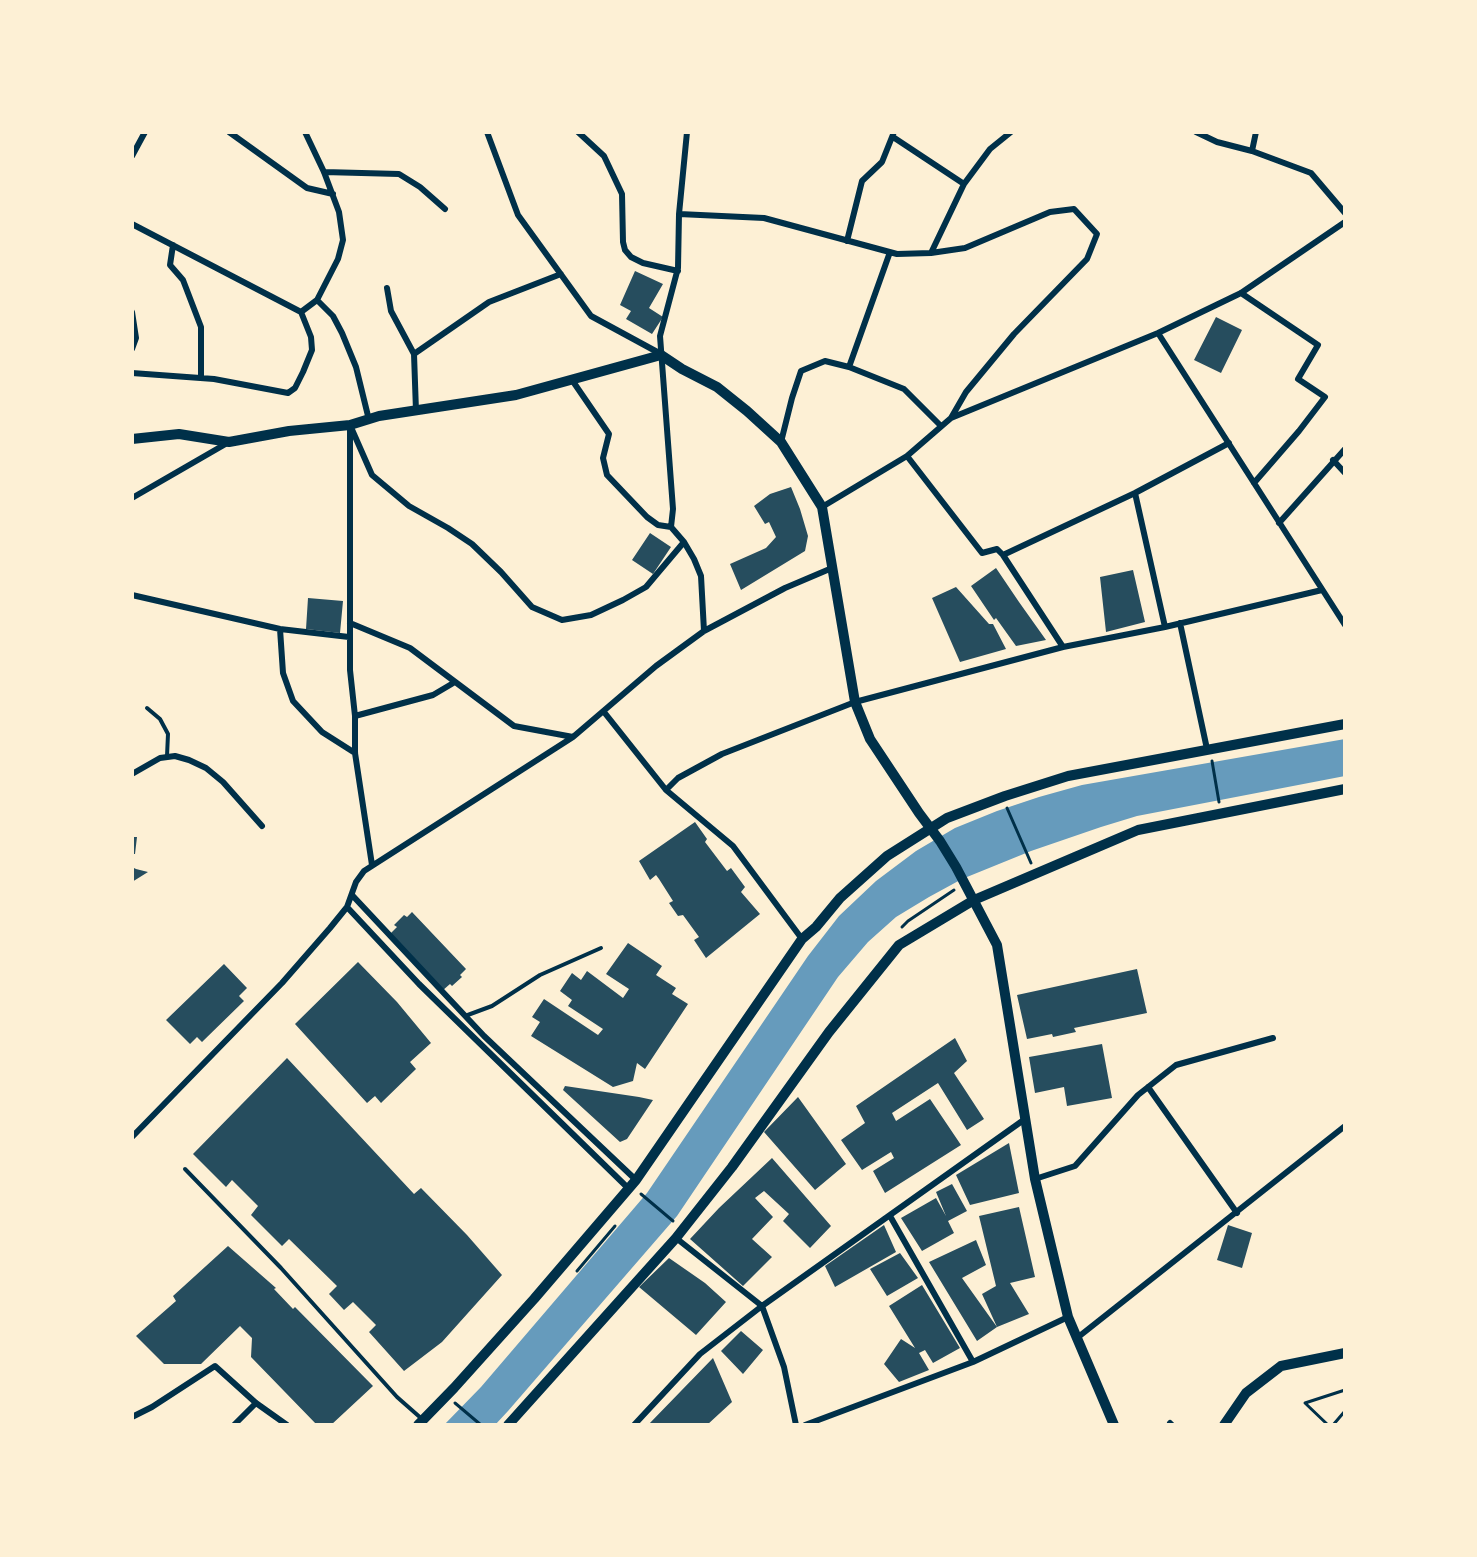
<!DOCTYPE html>
<style>
body{margin:0}
#map{position:relative;width:1477px;height:1557px;overflow:hidden;background:#fdf0d5;font-family:"Open Sans",sans-serif}
canvas{display:block}
.frame{position:absolute;inset:0;border:134px solid #fdf0d5;pointer-events:none}
</style>
<div id="map">
<canvas width="1477" height="1557"></canvas>
<div class="frame"></div>
</div>
<script>
const g = document.querySelector('canvas').getContext('2d');
g.lineJoin = 'round';
function fillPath(path, color) { g.fillStyle = color; g.fill(path, 'evenodd'); }
const poly = rows => new Path2D(rows.map(r => 'M' + r).join(''));
function strokePath(path, color, width, dash) { g.strokeStyle = color; g.lineWidth = width; g.lineCap = dash ? 'butt' : 'round'; g.setLineDash(dash || []); g.stroke(path); }
fillPath(poly([
 [1345,739,1345,776,1137,816,1101,827,1031,851,962,879,929,897,896,917,868,942,838,977,677,1216,508,1411,495,1425,444,1425,481,1387,647,1193,808,956,839,916,876,881,916,851,955,828,997,811,1039,797,1082,785]
]), '#669bbc');
fillPath(poly([
 [635,271,663,284,649,308,663,317,652,334,626,319,631,311,620,305],
 [1216,317,1242,330,1221,373,1194,360],
 [791,487,800,509,808,536,805,551,741,590,730,564,766,548,776,537,769,522,765,524,754,506,770,494],
 [650,533,671,547,653,574,632,560],
 [996,568,1019,602,1046,640,1016,646,996,618,994,620,971,586],
 [1133,570,1145,622,1106,632,1100,577],
 [956,587,989,624,993,624,1006,649,960,662,932,598],
 [308,598,343,601,340,633,306,629],
 [695,822,707,839,705,842,727,871,731,868,745,887,741,892,760,914,706,958,694,940,699,937,683,915,678,916,669,903,673,901,659,879,656,875,650,880,639,861],
 [132,837,137,837,135,854,132,854],
 [132,867,136,869,148,872,132,882],
 [412,912,466,969,460,975,462,977,452,986,450,984,442,991,389,935,397,927,394,925,404,915,407,917],
 [628,943,662,966,656,975,676,988,672,994,688,1004,645,1069,637,1063,633,1081,613,1087,531,1036,540,1022,532,1017,544,999,598,1035,603,1029,568,1006,572,1000,560,991,572,973,581,980,587,971,623,998,629,989,606,974],
 [358,962,397,1002,431,1043,410,1062,416,1069,381,1103,375,1096,367,1103,295,1024],
 [224,964,247,988,239,996,244,1001,202,1042,197,1037,190,1044,166,1020],
 [1137,969,1147,1013,1074,1028,1076,1032,1053,1037,1052,1034,1027,1039,1017,995],
 [955,1038,967,1061,954,1073,984,1119,967,1130,938,1083,892,1113,896,1121,930,1099,961,1145,885,1193,873,1171,894,1158,891,1152,862,1170,841,1140,865,1123,856,1106],
 [1102,1044,1112,1098,1067,1106,1064,1087,1035,1093,1029,1057],
 [287,1058,414,1194,421,1188,467,1235,502,1275,442,1342,404,1371,369,1332,376,1325,353,1302,344,1310,329,1294,337,1286,289,1239,282,1246,251,1215,258,1206,232,1180,226,1187,193,1154],
 [565,1086,639,1097,653,1100,627,1139,620,1142,563,1090],
 [798,1097,846,1164,815,1190,764,1132],
 [1009,1143,1019,1193,970,1205,956,1175],
 [772,1158,831,1226,810,1248,783,1221,789,1214,764,1191,755,1198,773,1217,752,1239,772,1257,743,1286,690,1239,719,1208],
 [952,1184,967,1211,948,1221,954,1233,922,1251,901,1218,936,1198,946,1216,936,1192],
 [1019,1207,1035,1277,1010,1283,1029,1314,997,1327,982,1294,996,1286,979,1216],
 [884,1225,896,1252,835,1287,825,1266],
 [1228,1225,1252,1233,1242,1268,1217,1260],
 [976,1240,986,1265,962,1278,997,1327,977,1341,929,1262],
 [228,1246,276,1288,274,1289,293,1309,295,1307,373,1386,331,1425,317,1425,251,1357,252,1338,240,1326,201,1364,164,1364,136,1336,176,1301,173,1296],
 [900,1253,918,1278,887,1296,870,1269],
 [669,1258,705,1283,726,1302,696,1335,639,1287],
 [922,1285,960,1348,933,1363,925,1350,919,1353,929,1370,899,1382,884,1364,901,1339,915,1348,889,1306],
 [741,1331,763,1350,743,1374,721,1351],
 [713,1358,732,1402,707,1425,648,1425]
]), '#264d5e');
strokePath(poly([
 [1212,761,1219,802],
 [1007,808,1031,863],
 [902,927,908,921,954,890],
 [641,1194,673,1221],
 [577,1271,615,1226],
 [455,1403,481,1425],
 [1328,1425,1305,1403,1345,1390],
 [1333,1425,1345,1411]
]), '#003049', 3);
strokePath(poly([
 [147,708,160,719,168,734,167,756],
 [465,1016,492,1006,540,975,601,948],
 [185,1169,281,1268,397,1397,422,1419]
]), '#003049', 4);
strokePath(poly([
 [229,132,307,188,333,194],
 [487,132,518,215,591,316,661,354],
 [578,132,604,156,622,194,623,242,625,250,631,257,643,263,678,271],
 [1196,132,1217,142,1252,151,1311,173,1345,213],
 [893,137,964,184],
 [1252,151,1256,132],
 [132,156,145,132],
 [324,172,399,174,420,187,445,209],
 [679,214,764,218,897,254,931,253,964,184,990,149,1011,132],
 [132,224,301,312,317,300,338,259,343,240,339,212,324,172,305,132],
 [847,241,862,181,882,162,894,132],
 [173,245,170,265,183,280,201,327,201,378],
 [931,253,965,248,1050,212,1074,209,1097,234,1087,259,1014,334,966,392,951,418],
 [387,288,391,311,414,354,416,411],
 [1241,293,1318,345,1298,379,1325,397,1299,431,1254,483],
 [317,300,333,316,342,333,356,367,369,420],
 [132,312,136,338,132,349],
 [1158,333,1345,625],
 [414,354,489,302,561,274],
 [849,367,890,252],
 [132,373,214,379,288,393,295,388,303,372,312,350,311,337,301,312],
 [572,380,609,434,603,458,607,475,647,517,658,525,671,527,684,542,694,559,701,576,704,631],
 [350,425,372,475,409,506,448,528,472,544,501,572,532,607,562,620,591,615,623,600,646,587,684,542],
 [350,429,350,670,355,716,355,753,372,865],
 [781,442,792,398,801,371,825,361,849,367,904,389,941,426],
 [907,456,982,553,997,549,1003,555,1063,647],
 [1333,460,1345,473],
 [1135,493,1165,627],
 [132,498,229,442],
 [822,507,907,456,951,418,1158,333,1241,293,1345,222],
 [1279,523,1345,449],
 [671,527,673,509,660,336,678,268,679,214,687,132],
 [1003,555,1135,493,1229,443],
 [132,595,280,629,349,637],
 [350,623,410,648,514,726,573,737],
 [1180,623,1207,749],
 [280,629,283,673,293,701,322,732,355,753],
 [604,712,666,790,733,846,802,939],
 [355,716,433,695,455,682],
 [132,774,160,758,175,756,189,760,206,768,223,782,262,826],
 [666,790,678,778,722,754,855,702,1063,647,1165,627,1322,590],
 [352,895,484,1036,636,1180],
 [347,907,419,984,629,1189],
 [1148,1087,1237,1213],
 [132,1137,282,983,330,928,347,907,356,882,364,871,573,737,656,666,704,631,785,588,832,568],
 [1035,1179,1075,1166,1138,1095,1176,1065,1273,1038],
 [890,1216,973,1362],
 [676,1238,762,1306,784,1367,796,1425],
 [1077,1338,1345,1126],
 [132,1417,152,1407,215,1366,256,1403,287,1425],
 [1170,1423,1172,1425],
 [234,1425,256,1403],
 [634,1425,700,1354,762,1306,1025,1119],
 [805,1425,973,1362,1068,1317]
]), '#003049', 6);
strokePath(poly([
 [132,439,179,434,229,442,289,431,350,425,379,416,516,395,661,355,682,369,717,387,747,411,781,442,822,507,855,702,870,739,919,813,940,841,956,867,997,945,1035,1179,1068,1317,1114,1425],
 [1224,1425,1246,1393,1281,1366,1345,1353]
]), '#003049', 10);
strokePath(poly([
 [418,1425,454,1388,534,1299,636,1180,802,939,816,927,840,898,887,856,947,818,1005,796,1068,776,1345,724],
 [508,1425,676,1238,732,1167,829,1032,899,945,974,900,1138,830,1345,789]
]), '#003049', 10);
</script>
